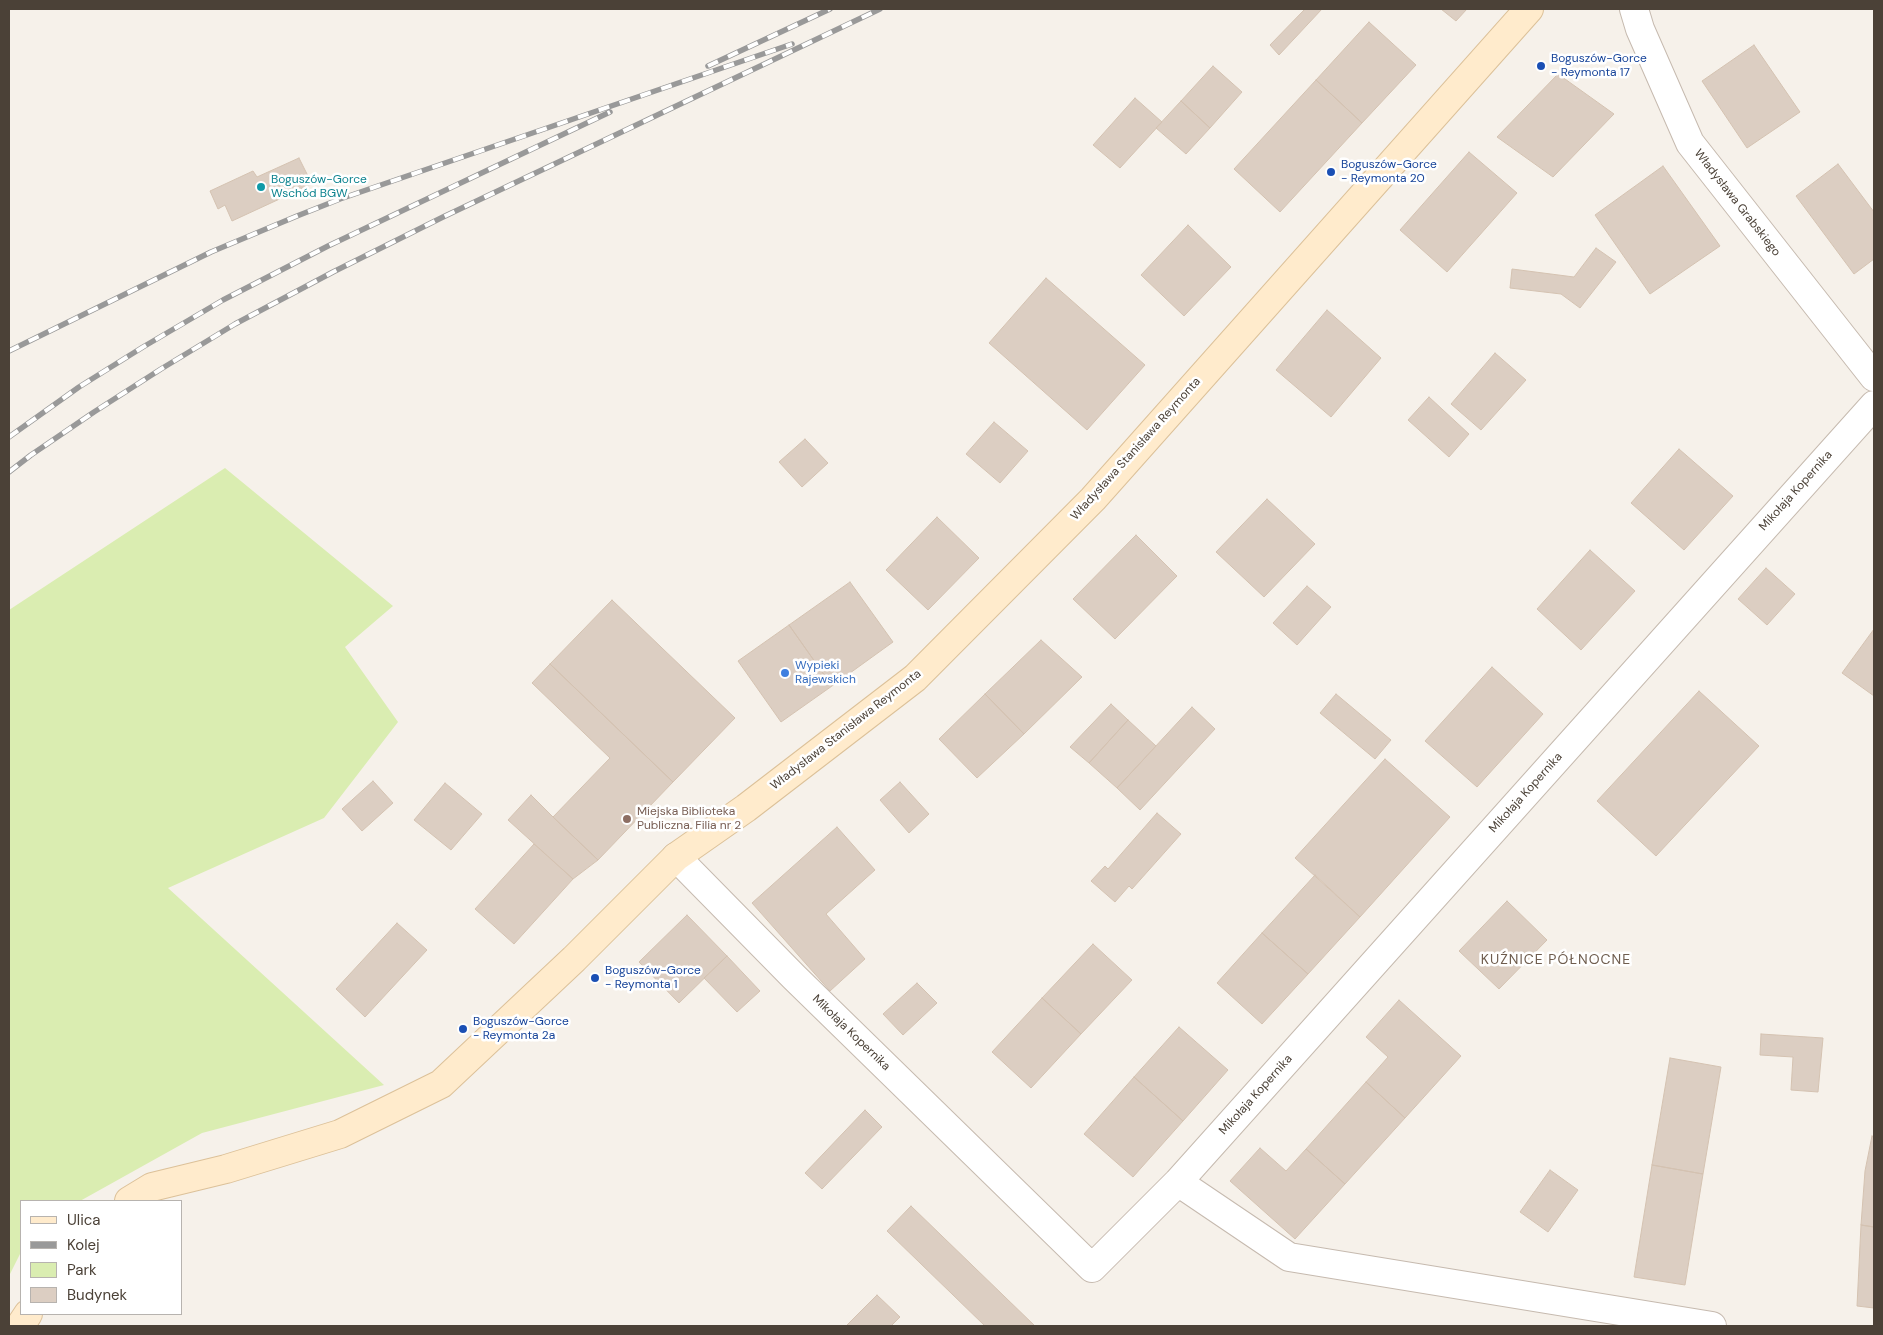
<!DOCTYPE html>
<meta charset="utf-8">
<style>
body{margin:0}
#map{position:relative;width:1883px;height:1335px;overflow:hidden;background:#f6f1ea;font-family:"DM Sans",sans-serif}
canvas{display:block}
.frame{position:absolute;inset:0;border:10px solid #4b4137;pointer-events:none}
.legend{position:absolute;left:20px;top:1200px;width:162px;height:115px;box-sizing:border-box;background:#fff;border:1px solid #b7b3af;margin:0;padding:6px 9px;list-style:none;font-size:15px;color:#4b4137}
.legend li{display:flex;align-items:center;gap:10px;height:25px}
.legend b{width:25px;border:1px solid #b7b3af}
</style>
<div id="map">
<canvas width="1883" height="1335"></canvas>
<div class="frame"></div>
<ul class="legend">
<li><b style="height:6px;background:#ffebcc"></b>Ulica</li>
<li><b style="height:6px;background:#999"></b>Kolej</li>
<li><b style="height:14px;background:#daedb1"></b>Park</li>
<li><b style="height:14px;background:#dccec2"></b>Budynek</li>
</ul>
</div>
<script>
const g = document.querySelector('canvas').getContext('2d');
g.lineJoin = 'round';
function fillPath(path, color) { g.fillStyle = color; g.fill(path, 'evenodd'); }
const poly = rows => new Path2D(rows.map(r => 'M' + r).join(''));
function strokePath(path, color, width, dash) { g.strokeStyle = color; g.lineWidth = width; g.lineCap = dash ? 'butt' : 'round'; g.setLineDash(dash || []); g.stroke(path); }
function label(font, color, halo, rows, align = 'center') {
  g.font = font + ' "DM Sans",sans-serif'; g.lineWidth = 5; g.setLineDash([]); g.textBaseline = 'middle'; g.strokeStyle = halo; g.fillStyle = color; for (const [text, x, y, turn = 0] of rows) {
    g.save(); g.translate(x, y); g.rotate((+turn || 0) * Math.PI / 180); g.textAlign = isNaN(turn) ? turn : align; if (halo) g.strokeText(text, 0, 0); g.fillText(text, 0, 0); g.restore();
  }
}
fillPath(poly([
 [225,468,393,606,345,647,398,722,324,818,168,888,384,1085,202,1133,80,1201,21,1201,21,1252,9,1276,9,610]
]), '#daedb1');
const building = poly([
 [1305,9,1322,9,1279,55,1270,45,1305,9],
 [1441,9,1467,9,1456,21,1441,9],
 [1369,22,1416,65,1362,123,1316,80,1369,22],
 [1754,45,1800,112,1747,148,1702,81,1754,45],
 [1213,66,1242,92,1210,128,1181,101,1213,66],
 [1558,74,1614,114,1553,177,1497,137,1558,74],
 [1316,80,1362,123,1280,212,1234,169,1316,80],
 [1135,98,1162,122,1120,168,1093,145,1135,98],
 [1181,101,1210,128,1186,154,1156,128,1181,101],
 [1469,152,1517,193,1447,272,1400,230,1469,152],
 [299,158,312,184,232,221,225,205,218,209,210,191,253,171,257,177,299,158],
 [1838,164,1874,212,1874,259,1854,274,1796,196,1838,164],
 [1663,166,1720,246,1650,294,1595,215,1663,166],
 [1188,225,1231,267,1184,316,1141,275,1188,225],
 [1596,248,1616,262,1580,308,1561,294,1510,288,1512,269,1574,277,1596,248],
 [1046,278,1145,365,1087,430,989,343,1046,278],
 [1327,310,1381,358,1331,417,1276,370,1327,310],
 [1495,353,1526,380,1481,430,1451,404,1495,353],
 [1429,397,1469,434,1449,457,1408,420,1429,397],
 [994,422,1028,451,1000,483,966,454,994,422],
 [805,439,828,463,802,487,779,462,805,439],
 [1679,449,1733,496,1684,550,1631,503,1679,449],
 [1267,499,1315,544,1264,597,1216,552,1267,499],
 [937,517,979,558,928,610,886,570,937,517],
 [1136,535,1177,576,1115,639,1073,599,1136,535],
 [1590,550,1635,591,1581,650,1537,609,1590,550],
 [1766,568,1795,594,1767,625,1738,599,1766,568],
 [850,582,893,642,832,686,789,625,850,582],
 [1307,586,1331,607,1297,645,1273,623,1307,586],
 [612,600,735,718,673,782,550,664,612,600],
 [789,625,832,686,781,722,738,661,789,625],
 [1874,629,1874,696,1842,673,1874,629],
 [1041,640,1082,677,1024,734,985,694,1041,640],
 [550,664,673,782,598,860,553,817,610,758,532,683,550,664],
 [1492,667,1543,714,1477,787,1425,741,1492,667],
 [1699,691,1759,746,1656,856,1597,801,1699,691],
 [985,694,1024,734,977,778,939,739,985,694],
 [1336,694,1391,740,1375,759,1320,713,1336,694],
 [1111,704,1128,720,1089,763,1070,747,1111,704],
 [1192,707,1215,729,1140,810,1117,788,1192,707],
 [1128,720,1156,746,1117,788,1089,763,1128,720],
 [1385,759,1450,817,1360,917,1295,858,1385,759],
 [373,781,393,803,362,831,342,809,373,781],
 [900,782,929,814,909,833,880,800,900,782],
 [445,783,482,814,451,850,414,820,445,783],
 [531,795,553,817,598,860,573,879,508,820,531,795],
 [1157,813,1181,834,1132,889,1129,886,1115,902,1091,881,1105,866,1108,869,1157,813],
 [837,827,875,870,826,914,865,959,830,991,752,903,837,827],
 [534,844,573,879,514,944,475,909,534,844],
 [1315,875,1360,917,1308,974,1262,933,1315,875],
 [1507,901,1547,940,1499,989,1459,951,1507,901],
 [687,915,727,956,679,1003,639,962,687,915],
 [397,923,427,950,365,1017,336,989,397,923],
 [1262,933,1308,974,1262,1024,1217,983,1262,933],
 [1093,944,1132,980,1081,1034,1042,998,1093,944],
 [727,956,760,991,737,1012,704,978,727,956],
 [917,983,937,1003,903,1035,883,1014,917,983],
 [1042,998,1081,1034,1031,1088,992,1052,1042,998],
 [1399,1000,1461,1056,1405,1118,1366,1082,1388,1057,1366,1037,1399,1000],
 [1179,1027,1228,1070,1183,1121,1134,1077,1179,1027],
 [1761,1034,1823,1038,1818,1092,1791,1090,1793,1057,1760,1055,1761,1034],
 [1670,1058,1721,1067,1703,1174,1652,1165,1670,1058],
 [1134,1077,1183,1121,1133,1177,1084,1134,1134,1077],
 [1366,1082,1405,1118,1345,1184,1306,1149,1366,1082],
 [865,1110,882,1127,822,1189,805,1173,865,1110],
 [1872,1136,1874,1137,1874,1227,1861,1225,1865,1171,1872,1136],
 [1260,1148,1286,1171,1306,1149,1345,1184,1295,1239,1230,1181,1260,1148],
 [1652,1165,1703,1174,1685,1285,1634,1277,1652,1165],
 [1550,1170,1578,1190,1548,1232,1520,1212,1550,1170],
 [911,1206,1035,1326,985,1326,887,1231,911,1206],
 [1861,1225,1874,1227,1874,1308,1857,1306,1861,1225],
 [877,1295,900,1317,891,1326,846,1326,877,1295]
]);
fillPath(building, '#dccec2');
strokePath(building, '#d4c2b1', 1);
const street = poly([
 [1634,9,1640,29,1690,143,1874,377],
 [676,857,794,977,1092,1268,1178,1182,1874,405],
 [1178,1182,1289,1257,1712,1326]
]);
const secondary = poly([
 [129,1201,152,1187,226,1169,340,1134,441,1084,574,959,676,857,746,808,915,678,1093,499,1529,9],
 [20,1326,28,1314]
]);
strokePath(street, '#c6baaf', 30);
strokePath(secondary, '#dcc199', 30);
strokePath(street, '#fff', 28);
strokePath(secondary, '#ffebcc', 28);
const rail = poly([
 [708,66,830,9],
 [9,351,211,252,297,216,340,199,792,44],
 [9,437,79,387,143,347,223,300,328,246,610,112],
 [9,472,31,455,94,412,161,369,235,324,333,272,443,217,880,9]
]);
strokePath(rail, '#999', 5.5);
strokePath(rail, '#fff', 4, [11]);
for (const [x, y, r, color] of [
 [1541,66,5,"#1a4fb4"],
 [1331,172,5,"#1a4fb4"],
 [261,187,5,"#0f9aa8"],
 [785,673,5,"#3f7fe0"],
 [627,819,5,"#8d6e63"],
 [595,978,5,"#1a4fb4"],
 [463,1029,5,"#1a4fb4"]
]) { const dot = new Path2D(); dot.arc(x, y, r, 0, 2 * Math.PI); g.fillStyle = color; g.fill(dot); strokePath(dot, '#fff', 2); }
label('12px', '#164399', '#fff', [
 ["Boguszów-Gorce",1551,59],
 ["- Reymonta 17",1551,73],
 ["Boguszów-Gorce",1341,165],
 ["- Reymonta 20",1341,179],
 ["Boguszów-Gorce",605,971],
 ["- Reymonta 1",605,985],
 ["Boguszów-Gorce",473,1022],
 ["- Reymonta 2a",473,1036]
], 'left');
label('12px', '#0d838f', '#fff', [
 ["Boguszów-Gorce",271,180],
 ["Wschód BGW",271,194]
], 'left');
label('12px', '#4b4137', '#fff', [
 ["Władysława Grabskiego",1737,203,52],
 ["Władysława Stanisława Reymonta",1136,449,-48],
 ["Mikołaja Kopernika",1796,491,-48],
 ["Władysława Stanisława Reymonta",846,730,-38],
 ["Mikołaja Kopernika",1526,793,-48],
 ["Mikołaja Kopernika",851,1033,44],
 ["Mikołaja Kopernika",1256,1095,-48]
]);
label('12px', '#366cbe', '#fff', [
 ["Wypieki",795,666],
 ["Rajewskich",795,680]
], 'left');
label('12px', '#785e54', '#fff', [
 ["Miejska Biblioteka",637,812],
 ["Publiczna. Filia nr 2",637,826]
], 'left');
g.letterSpacing = '1px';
label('14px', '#6f5d4e', '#fff', [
 ["KUŹNICE PÓŁNOCNE",1556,960]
]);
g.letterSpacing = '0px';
</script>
